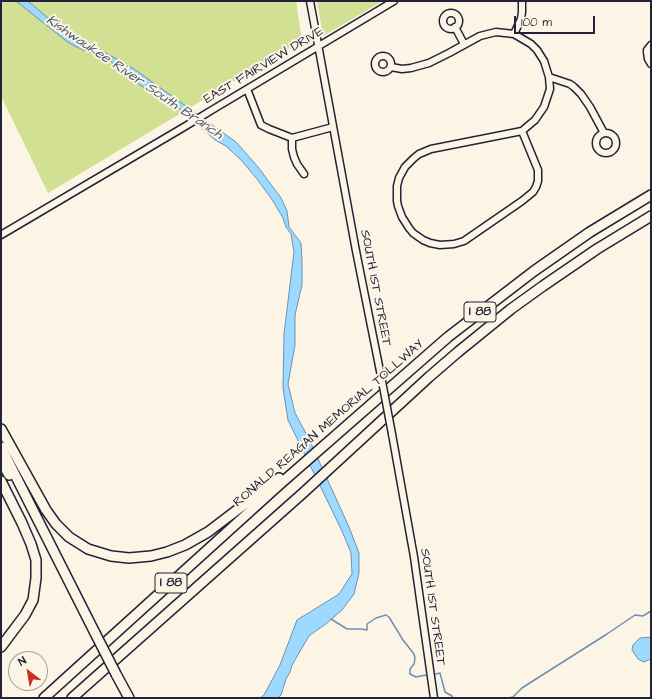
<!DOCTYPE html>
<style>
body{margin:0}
#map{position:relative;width:652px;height:699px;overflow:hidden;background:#fcf5e5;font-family:"Architects Daughter",sans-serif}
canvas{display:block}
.frame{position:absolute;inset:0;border:2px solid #22223b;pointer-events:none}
.north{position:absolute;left:8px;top:651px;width:40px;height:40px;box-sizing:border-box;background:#fcf5e5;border:1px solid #a5a1a1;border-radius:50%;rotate:329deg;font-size:11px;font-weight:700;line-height:16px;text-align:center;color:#22223b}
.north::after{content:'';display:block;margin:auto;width:14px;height:18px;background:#c8321e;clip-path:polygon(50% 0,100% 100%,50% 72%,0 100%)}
.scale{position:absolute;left:514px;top:16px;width:81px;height:18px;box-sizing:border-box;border:2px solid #22223b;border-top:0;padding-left:5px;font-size:12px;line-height:14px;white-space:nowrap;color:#22223b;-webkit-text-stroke:3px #fcf5e5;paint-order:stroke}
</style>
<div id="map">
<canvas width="652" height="699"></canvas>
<div class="frame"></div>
<div class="north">N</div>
<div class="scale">100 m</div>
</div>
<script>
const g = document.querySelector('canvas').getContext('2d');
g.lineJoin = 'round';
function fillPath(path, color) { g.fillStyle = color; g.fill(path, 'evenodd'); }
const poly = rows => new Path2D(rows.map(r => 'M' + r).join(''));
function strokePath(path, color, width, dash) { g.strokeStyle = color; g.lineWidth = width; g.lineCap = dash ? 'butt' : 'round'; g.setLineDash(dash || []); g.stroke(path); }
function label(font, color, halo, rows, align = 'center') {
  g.font = font + ' "Architects Daughter",sans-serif'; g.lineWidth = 4; g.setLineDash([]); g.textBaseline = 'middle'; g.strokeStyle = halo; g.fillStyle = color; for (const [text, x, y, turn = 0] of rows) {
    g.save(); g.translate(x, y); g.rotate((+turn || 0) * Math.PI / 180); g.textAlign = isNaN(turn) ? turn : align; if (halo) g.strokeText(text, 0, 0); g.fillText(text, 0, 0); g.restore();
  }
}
fillPath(poly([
 [1,1,296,1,301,34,291,47,48,193,1,96],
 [317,1,383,1,323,36]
]), '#d1e093');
const water = poly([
 [16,1,28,1,55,24,134,69,236,142,258,167,281,198,287,211,289,227,301,243,302,261,302,285,295,315,295,345,288,384,295,413,309,439,349,527,359,553,359,573,354,594,342,610,327,623,309,636,292,665,290,672,286,679,281,695,278,698,260,698,264,695,280,665,297,620,339,594,352,574,351,553,342,531,288,420,283,388,284,334,294,252,291,234,286,227,283,218,273,201,257,179,241,160,226,146,215,140,179,108,140,85,115,67,112,62,101,55,85,51,69,43,16,1],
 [651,637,651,659,644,662,638,659,632,650,633,645,640,638,651,637]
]);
fillPath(water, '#9ed9ff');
strokePath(water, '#6c90b1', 1);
strokePath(poly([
 [331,619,347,629,361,629,367,630,367,624,376,618,386,615,389,617,403,640,414,654,415,658,414,664,410,669,410,674,416,677,426,675],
 [436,674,440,673,445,692,452,696,453,698],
 [508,698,513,697,522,688,536,679,607,634,635,615,643,616,651,611]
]), '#6c90b1', 1.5);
const minor = poly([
 [310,1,356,251,381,376],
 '443 21a8 8 0 1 1 16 0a8 8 0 1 1-16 0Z',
 [455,27,464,44],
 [514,34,521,19,522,12,522,1],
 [651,45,647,50,647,52,648,59,651,64],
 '375 64a8 8 0 1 1 16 0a8 8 0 1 1-16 0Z',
 [391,67,402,69,411,68,429,63,449,53,480,36,496,32,514,34,531,44,537,50,544,61,549,77,550,89,544,107,535,120,522,131,431,149,419,154,414,158,405,167,399,178,397,186,397,201,398,206,402,217,409,228,413,233,423,240,430,243,440,245,454,244,464,241,522,201,533,192,536,187,538,181,538,170,522,131],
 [549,77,570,84,574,87,581,94,590,107,604,133],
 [247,89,261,125,269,129,292,138],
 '596 143a10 10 0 1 1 20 0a10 10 0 1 1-20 0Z',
 [304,174,297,164,294,157,292,149,292,138,333,127],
 [1,235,184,127,212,110,394,1],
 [392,434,414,557,434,698]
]);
const highway = poly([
 [1,429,46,510,56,524,69,537,88,549,111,556,129,558,151,556,167,552,185,545,208,532,279,478],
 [1,447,95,633],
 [1,461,9,475],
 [1,481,22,523,31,544,36,560,36,578,33,600,25,615,1,647],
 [116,674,129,698],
 [44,698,279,485,448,337,534,271,590,232,651,195],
 [72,698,303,493,429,377,458,352,511,309,543,286,597,249,651,216]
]);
strokePath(minor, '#22223b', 9);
strokePath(highway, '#22223b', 12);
strokePath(minor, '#fcf5e5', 6);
strokePath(highway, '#fcf5e5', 9);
const minorBridge = poly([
 [381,376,392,434]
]);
const highwayBridge = poly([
 [95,633,116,674]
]);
strokePath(minorBridge, '#22223b', 9, []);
strokePath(highwayBridge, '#22223b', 12, []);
strokePath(minorBridge, '#fcf5e5', 6);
strokePath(highwayBridge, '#fcf5e5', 9);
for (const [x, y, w] of [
 [480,312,32],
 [171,583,32]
]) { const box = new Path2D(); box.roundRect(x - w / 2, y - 10, w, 20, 3); g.fillStyle = '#fcf5e5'; g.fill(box); strokePath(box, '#22223b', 1); }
label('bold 12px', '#22223b', null, [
 ["I 88",480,312],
 ["I 88",171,583]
]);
label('13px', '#22223b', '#fcf5e5', [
 ["EAST FAIRVIEW DRIVE",264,66,-31],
 ["SOUTH 1ST STREET",375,288,79],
 ["RONALD REAGAN MEMORIAL TOLLWAY",329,424,-41],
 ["SOUTH 1ST STREET",432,607,82]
]);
label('italic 14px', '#475976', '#fcf5e5', [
 ["Kishwaukee River South Branch",134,78,34]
]);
</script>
